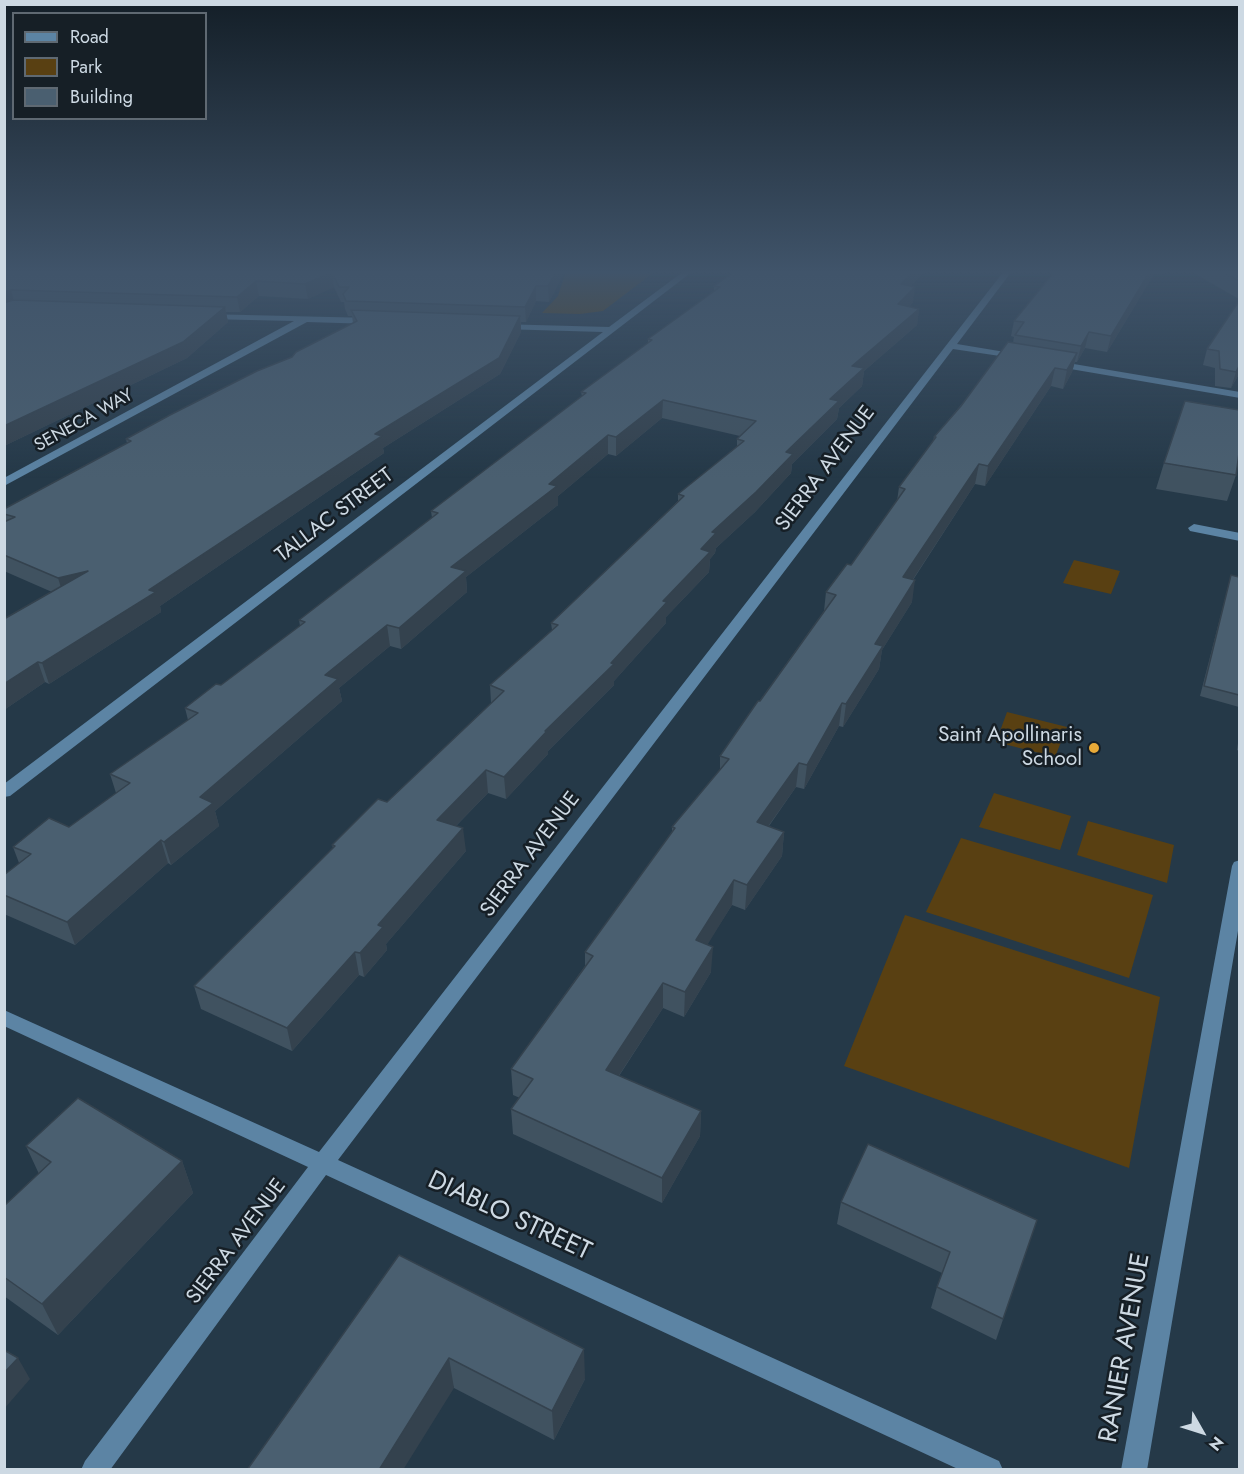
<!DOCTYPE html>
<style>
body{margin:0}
#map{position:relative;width:1244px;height:1474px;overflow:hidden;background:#253948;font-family:Jost,sans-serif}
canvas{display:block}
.frame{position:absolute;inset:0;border:6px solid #cdd9e3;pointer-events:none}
.legend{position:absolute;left:12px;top:12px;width:195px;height:108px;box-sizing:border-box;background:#161f26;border:2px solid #5f6972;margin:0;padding:8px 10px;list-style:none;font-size:18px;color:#cdd9e3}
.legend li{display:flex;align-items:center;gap:12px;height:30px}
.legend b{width:30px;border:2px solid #5f6972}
.north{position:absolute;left:1172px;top:1402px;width:60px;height:60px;-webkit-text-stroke:4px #161f26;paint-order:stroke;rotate:129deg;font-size:16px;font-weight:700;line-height:24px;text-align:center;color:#cdd9e3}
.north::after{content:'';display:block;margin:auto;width:21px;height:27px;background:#cdd9e3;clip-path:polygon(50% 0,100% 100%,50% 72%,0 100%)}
</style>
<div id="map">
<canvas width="1244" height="1474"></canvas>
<div class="frame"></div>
<ul class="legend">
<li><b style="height:8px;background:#5c84a4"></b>Road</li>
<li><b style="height:16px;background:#594012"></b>Park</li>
<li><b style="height:16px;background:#4a5f70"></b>Building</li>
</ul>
<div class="north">N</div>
</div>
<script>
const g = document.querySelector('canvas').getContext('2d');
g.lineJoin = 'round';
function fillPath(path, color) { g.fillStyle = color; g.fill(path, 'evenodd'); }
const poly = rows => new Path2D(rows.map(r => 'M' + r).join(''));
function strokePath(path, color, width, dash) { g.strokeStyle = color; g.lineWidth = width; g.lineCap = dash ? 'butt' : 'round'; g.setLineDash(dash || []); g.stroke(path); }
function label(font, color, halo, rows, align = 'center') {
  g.font = font + ' Jost,sans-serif'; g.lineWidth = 5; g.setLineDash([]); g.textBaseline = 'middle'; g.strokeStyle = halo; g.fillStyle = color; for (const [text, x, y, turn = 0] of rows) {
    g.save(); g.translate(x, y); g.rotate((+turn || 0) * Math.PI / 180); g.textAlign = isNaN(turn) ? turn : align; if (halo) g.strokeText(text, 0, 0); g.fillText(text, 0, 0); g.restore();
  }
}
fillPath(poly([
 [566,271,585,271,653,273,603,311,580,314,542,313,558,296],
 [1074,560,1120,571,1111,594,1063,583],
 [1007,712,1067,727,1055,757,996,742],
 [994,793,1071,816,1060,850,979,827],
 [1088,821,1174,845,1167,883,1077,855],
 [961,838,1153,895,1129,978,926,912],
 [905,915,1160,997,1129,1168,844,1066]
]), '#594012');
fillPath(poly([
 [684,271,693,271,10,796,4,797,4,784,603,332,501,329,497,326,498,324,609,327,684,271],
 [1004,271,1012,271,957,344,1017,354,1022,357,1020,359,953,349,338,1160,999,1461,1003,1470,960,1470,326,1175,110,1470,81,1470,85,1461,308,1167,4,1026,4,1010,319,1152,1004,271],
 [204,314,372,318,376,321,372,324,307,322,4,486,4,478,294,321,207,319,203,316,204,314],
 [1056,361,1240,392,1240,398,1053,366,1053,362,1056,361],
 [1194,524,1240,533,1240,541,1190,531,1188,528,1194,524],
 [1240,860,1240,919,1147,1470,1121,1470,1232,866,1234,862,1240,860]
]), '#5c84a4');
fillPath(poly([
 [4,271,565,271,549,302,536,301,526,322,521,322,521,332,500,374,383,448,384,453,160,606,161,612,49,684,45,682,4,710,52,592,4,571,4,509,127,443,126,439,292,357,353,323,352,316,348,316,345,309,344,302,341,302,334,287,308,299,259,296,240,312,226,312,228,322,187,358,4,446],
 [1055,271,1164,271,1162,275,1154,274,1107,352,1085,348,1077,362,1075,362,1072,372,1063,389,1051,386,985,486,975,484,913,580,912,602,882,650,879,669,843,727,839,726,804,789,796,787,769,826,784,832,782,856,745,910,732,905,707,944,711,972,684,1017,663,1008,619,1076,701,1111,700,1136,662,1203,513,1134,511,1109,520,1098,513,1095,511,1069,585,966,585,952,672,832,672,827,720,770,720,756,824,611,826,592,851,565,897,501,899,487,933,442,934,437,1013,343,1014,337,1011,336,1014,321],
 [1190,271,1239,271,1239,299],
 [714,286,912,286,913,302,909,307,919,309,917,325,864,371,862,386,839,408,837,419,792,464,791,473,755,512,716,548,715,553,710,559,709,572,666,617,666,623,614,681,614,685,548,751,548,754,506,799,488,793,456,826,466,851,386,944,387,950,364,977,359,975,292,1051,201,1009,194,986,333,848,332,845,387,802,491,703,490,685,552,630,551,623,678,501,678,494,737,447,737,439,740,436,662,418,616,456,608,454,558,496,558,505,466,577,467,592,401,649,390,646,339,688,342,701,215,811,219,826,171,865,168,863,75,945,4,914,4,875,19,863,13,847,69,827,116,793,110,774,188,720,185,708,221,685,300,626,299,620,432,518,431,511,582,396,581,392,648,343,648,339,714,292],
 [1239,301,1239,374,1231,388,1215,386,1215,368,1203,365,1207,349],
 [1164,463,1236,475,1227,501,1156,489],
 [1231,575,1239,577,1239,707,1200,696],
 [1239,736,1239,751,1237,750],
 [26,1146,182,1161,193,1193,58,1335,4,1296,4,1206,39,1174],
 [841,1202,1037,1220,996,1340,931,1308,937,1287,942,1273,837,1224],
 [399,1255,585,1379,554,1440,454,1388]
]), '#405260');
fillPath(poly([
 [557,271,565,271,549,302,548,286],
 [913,271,925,271,899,300,901,284],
 [1150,271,1154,271,1154,274,1107,352,1111,336],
 [332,272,334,287,308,299,305,284],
 [256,281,259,296,240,312,237,297],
 [536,286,536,301,526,322,525,307],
 [915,287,913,302,896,321,898,304],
 [11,290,15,305,4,309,4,292],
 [225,307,228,322,187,358,4,446,4,426],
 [919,309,917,325,864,371,862,386,839,408,837,419,792,464,791,473,755,512,716,548,715,553,710,559,709,572,666,617,666,623,614,681,614,685,548,751,548,754,506,799,504,777,545,731,611,663,663,601,712,532,786,452,830,399,852,366],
 [520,316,521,332,500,374,383,448,384,453,160,606,161,612,49,684,42,663,375,434],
 [1089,332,1085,348,1077,362,1081,346],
 [1077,353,1072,372,1063,389,1067,370],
 [1239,366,1239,374,1231,388,1236,372],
 [1055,368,1051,386,985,486,988,466],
 [663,400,662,418,616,456,616,437],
 [608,435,608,454,558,496,558,505,466,577,467,592,401,649,399,628,451,567,549,484],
 [979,464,975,484,900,599,903,577],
 [88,571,64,597,58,578],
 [915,580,912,602,882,650,879,669,843,727,846,704,875,644],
 [387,625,390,646,339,688,342,701,215,811,219,826,171,865,164,842,200,797,325,675],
 [38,662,45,682,4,710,4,684],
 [842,703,839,726,804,789,807,765],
 [799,763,796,787,754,846,757,822],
 [486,770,488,793,440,842,437,820],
 [463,828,466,851,386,944,387,950,364,977,360,953,378,925],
 [784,832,782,856,745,910,747,885],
 [161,840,168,863,75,945,67,922],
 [734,880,732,905,695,965,696,940],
 [713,947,711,972,684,1017,685,992],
 [355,952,359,975,292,1051,287,1028],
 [663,983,663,1008,606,1095,606,1070],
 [701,1111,700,1136,662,1203,662,1178],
 [182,1161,193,1193,58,1335,42,1304],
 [584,1349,585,1379,554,1440,552,1411],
 [18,1358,30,1379,4,1409,4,1373],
 [449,1358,454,1388,403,1470,379,1470]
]), '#34424e');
const building = poly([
 [4,271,557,271,548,286,536,286,525,307,346,301,343,294,349,287,339,287,332,272,305,284,256,281,237,297,11,290,4,292,4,271],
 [736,271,913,271,901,284,915,287,898,304,919,309,852,366,864,368,830,399,839,401,786,452,793,454,756,492,712,532,716,533,701,549,710,552,663,601,667,602,611,663,614,664,545,731,547,731,504,777,486,770,437,820,463,828,378,925,383,927,360,953,355,952,287,1028,194,986,335,846,332,845,378,799,387,802,504,691,490,685,558,625,551,623,684,496,678,494,744,441,737,439,756,421,663,400,616,437,608,435,549,484,557,486,451,567,466,571,399,628,387,625,325,675,338,679,200,797,213,803,164,842,161,840,67,922,4,895,4,875,31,854,13,847,49,818,69,827,130,783,110,774,198,713,185,708,216,684,221,685,305,622,299,620,438,513,431,511,586,393,581,392,652,340,648,339,720,287,714,286,736,271],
 [1055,271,1150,271,1111,336,1089,332,1081,346,1015,335,1024,322,1014,321,1055,271],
 [1221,271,1239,271,1239,281,1221,271],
 [13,300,225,307,183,342,4,426,4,303,13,300],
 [1239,301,1239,366,1236,372,1220,369,1219,351,1207,349,1239,301],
 [351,310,520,316,499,358,375,434,382,436,149,590,156,592,42,663,38,662,4,684,4,619,88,571,58,578,4,555,4,522,15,517,4,514,4,509,131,441,126,439,170,415,257,371,292,357,296,352,357,321,351,310],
 [1008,342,1077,353,1067,370,1055,368,988,466,979,464,903,577,915,580,875,644,883,646,846,704,842,703,807,765,799,763,757,822,784,832,747,885,734,880,696,940,713,947,685,992,663,983,606,1070,701,1111,662,1178,511,1109,533,1079,511,1069,593,956,585,952,675,828,672,827,729,759,720,756,758,701,760,701,836,595,826,592,847,564,851,565,905,489,899,487,936,437,934,437,961,406,1008,342],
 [1185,401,1239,410,1239,453,1236,475,1164,463,1185,401],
 [1231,575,1239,577,1239,695,1204,686,1231,575],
 [78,1098,182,1161,42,1304,4,1277,4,1206,51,1162,26,1146,78,1098],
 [868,1144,1037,1220,1003,1319,937,1287,950,1252,841,1202,868,1144],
 [399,1255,584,1349,552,1411,449,1358,379,1470,247,1470,399,1255],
 [4,1350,18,1358,4,1373,4,1350]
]);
fillPath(building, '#4a5f70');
strokePath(building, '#34424e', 1.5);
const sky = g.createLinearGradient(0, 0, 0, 478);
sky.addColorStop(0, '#141f28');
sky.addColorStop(0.57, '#40546a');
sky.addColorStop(1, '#40546a00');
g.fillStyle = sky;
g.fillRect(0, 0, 1244, 478);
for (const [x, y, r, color] of [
 [1094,748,6,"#e9aa38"]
]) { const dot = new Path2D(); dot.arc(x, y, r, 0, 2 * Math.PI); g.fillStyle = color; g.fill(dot); strokePath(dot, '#161f26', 2); }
label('18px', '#cdd9e3', '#161f26', [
 ["SENECA WAY",84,421,-29]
]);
label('21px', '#cdd9e3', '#161f26', [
 ["SIERRA AVENUE",826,469,-53],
 ["TALLAC STREET",335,516,-37],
 ["SIERRA AVENUE",531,855,-53],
 ["SIERRA AVENUE",237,1242,-53]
]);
label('21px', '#cdd9e3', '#161f26', [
 ["Saint Apollinaris",1082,736],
 ["School",1082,760]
], 'right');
label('26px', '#cdd9e3', '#161f26', [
 ["DIABLO STREET",509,1217,25],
 ["RANIER AVENUE",1126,1348,-80]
]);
</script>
